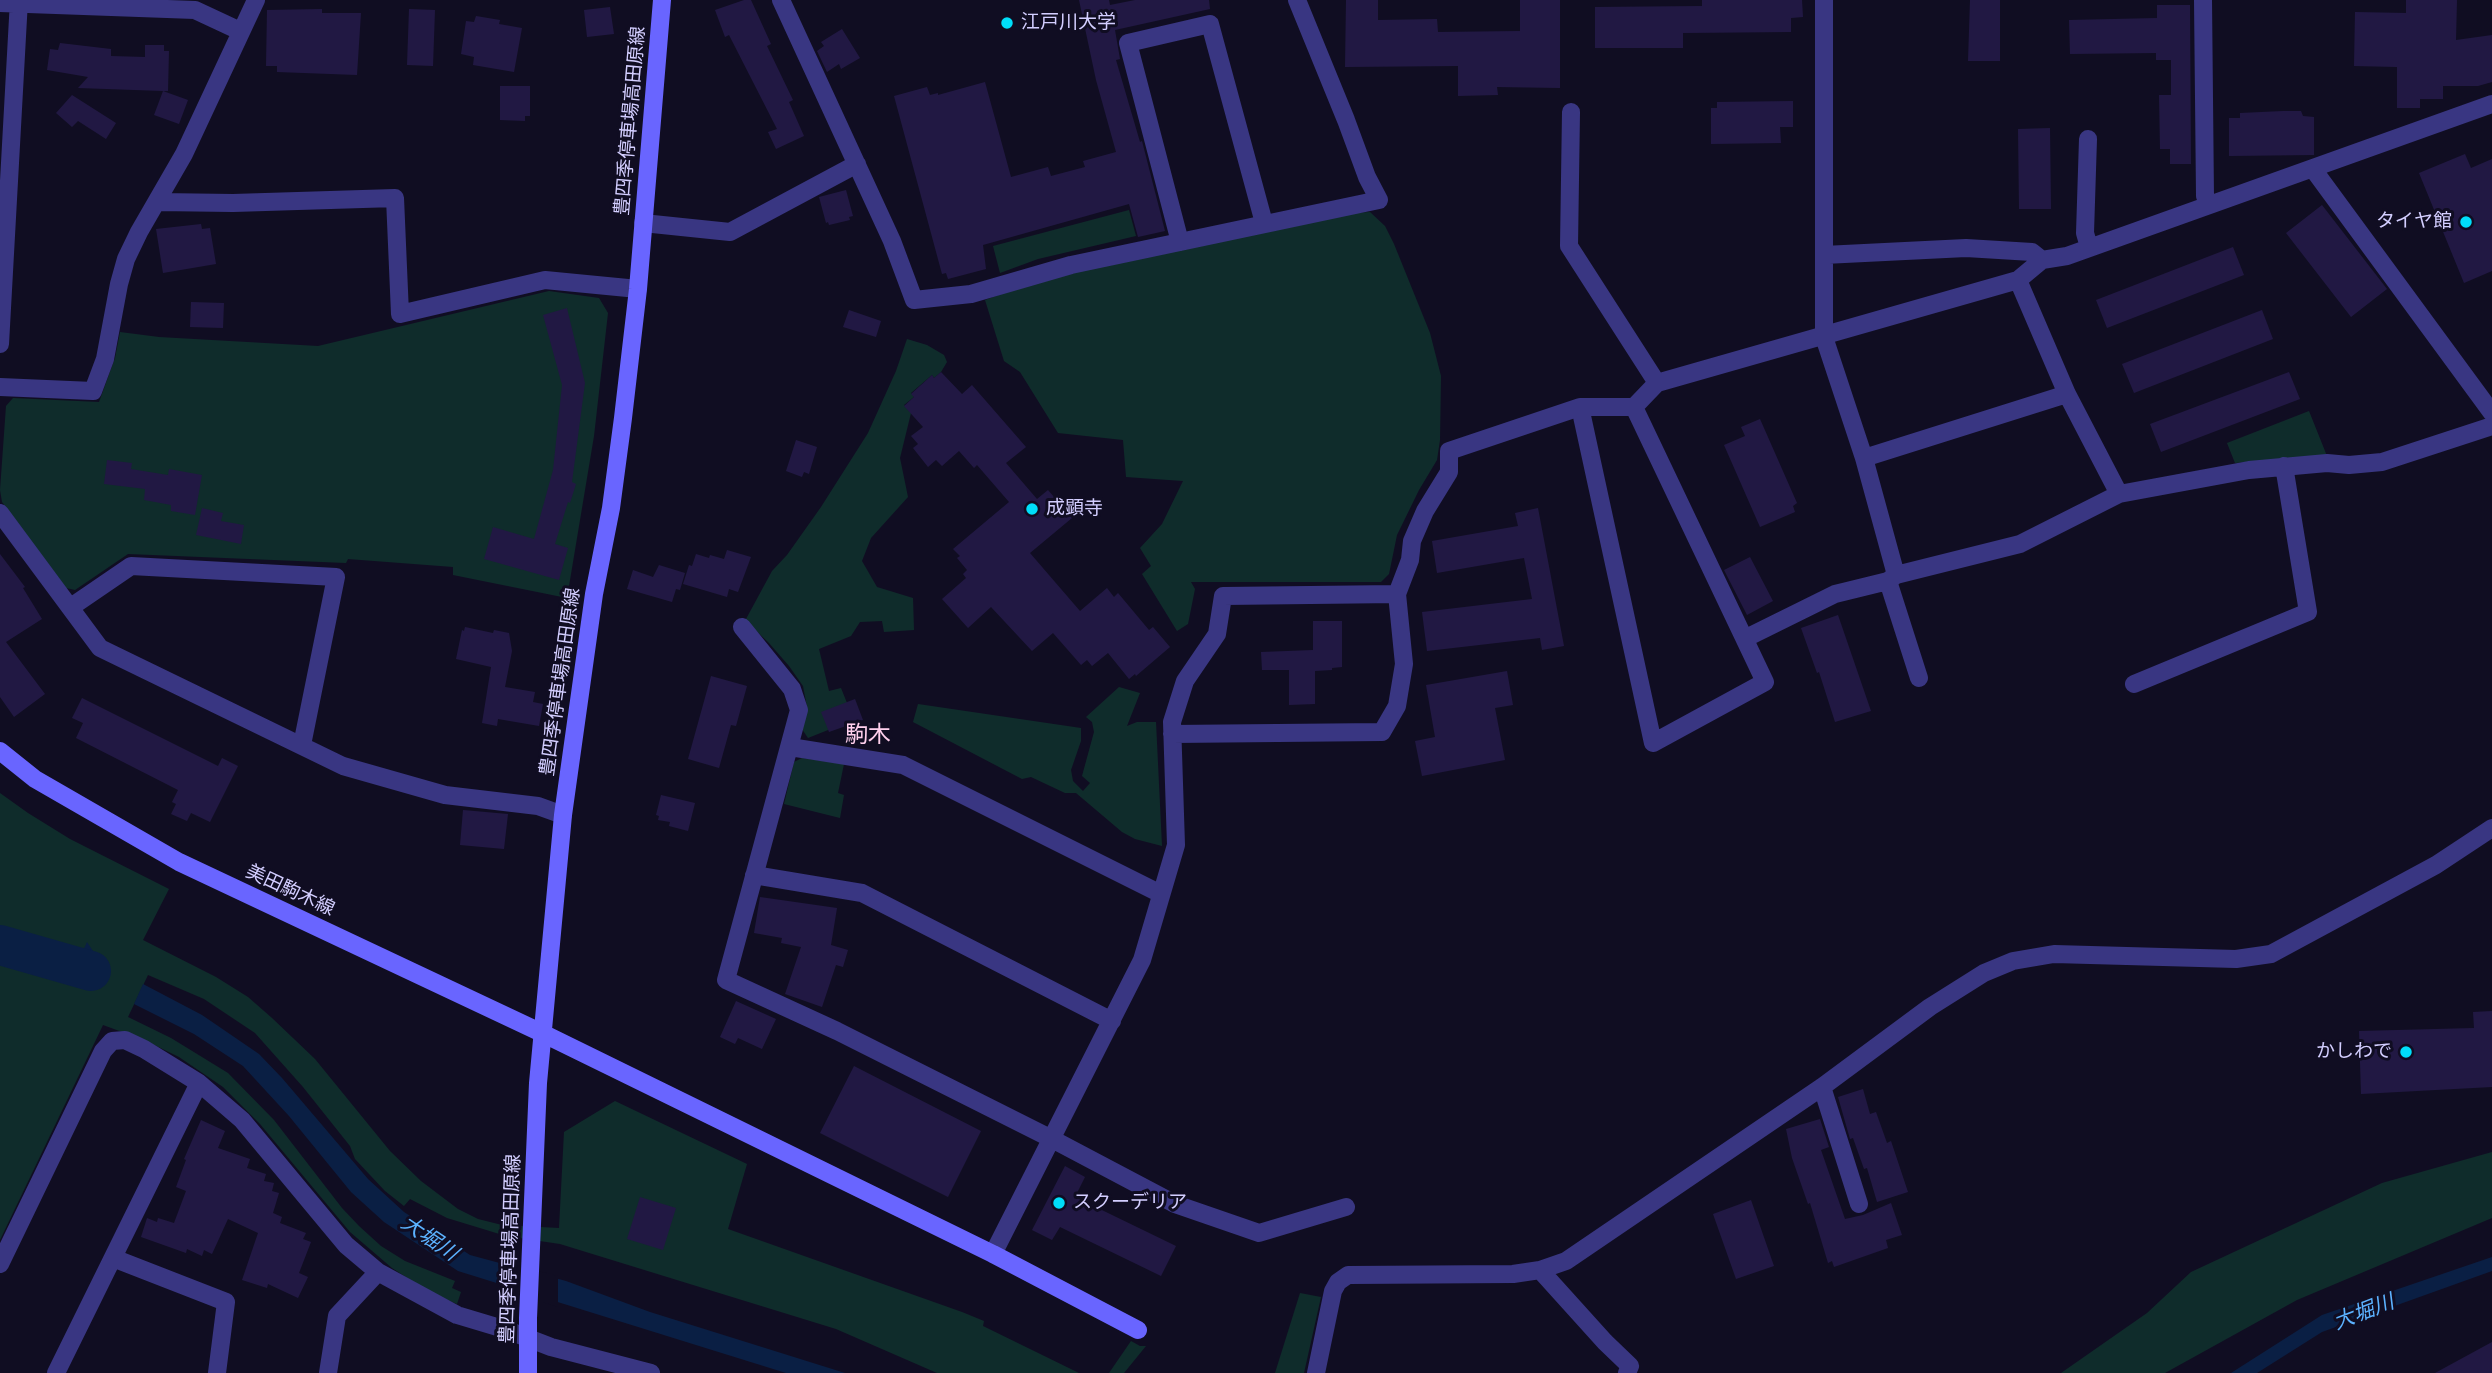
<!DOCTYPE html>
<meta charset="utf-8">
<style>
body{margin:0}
canvas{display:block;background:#100d22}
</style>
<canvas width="2492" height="1373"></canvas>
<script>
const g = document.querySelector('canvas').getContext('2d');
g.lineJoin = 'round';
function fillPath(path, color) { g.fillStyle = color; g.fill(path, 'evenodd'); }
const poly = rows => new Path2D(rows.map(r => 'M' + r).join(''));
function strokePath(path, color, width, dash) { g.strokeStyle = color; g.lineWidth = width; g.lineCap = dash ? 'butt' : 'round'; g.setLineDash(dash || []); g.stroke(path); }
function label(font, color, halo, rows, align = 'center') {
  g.font = font + ' Signika,"Noto Sans JP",sans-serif'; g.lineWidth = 6; g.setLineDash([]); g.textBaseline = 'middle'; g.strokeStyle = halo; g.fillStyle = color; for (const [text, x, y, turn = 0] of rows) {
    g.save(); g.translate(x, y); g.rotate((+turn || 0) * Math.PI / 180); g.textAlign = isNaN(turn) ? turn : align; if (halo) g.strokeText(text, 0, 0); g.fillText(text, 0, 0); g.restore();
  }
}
fillPath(poly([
 [1129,210,1136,236,1038,259,1000,273,993,246],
 [1370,212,1385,226,1394,244,1430,333,1441,376,1440,440,1437,460,1419,490,1397,535,1389,574,1381,582,1191,582,1195,589,1188,624,1177,631,1142,574,1151,566,1140,548,1162,524,1183,481,1126,477,1123,440,1058,433,1020,372,1004,361,985,300,1039,280,1334,214],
 [549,291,599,298,608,313,594,436,567,598,453,575,453,567,348,559,346,563,128,554,75,590,66,588,2,502,0,490,6,406,13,398,99,402,115,358,120,332,159,337,318,346],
 [907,339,927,345,944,355,947,362,941,372,934,378,932,375,911,393,914,397,904,405,911,413,900,458,908,497,871,538,862,561,877,587,913,598,914,630,884,632,882,621,860,622,851,636,819,649,829,691,841,688,847,703,828,730,808,738,802,729,807,707,803,686,789,666,769,643,749,624,746,619,772,571,787,555,821,507,868,433,896,371],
 [2309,411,2327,456,2235,463,2227,443],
 [1119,687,1140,693,1127,726,1137,722,1156,722,1162,846,1135,839,1122,832,1076,793,1065,793,1031,777,1022,779,913,722,918,704,1081,728,1081,741,1071,770,1073,781,1083,791,1090,783,1082,776,1094,732,1092,722,1086,717],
 [802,758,844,764,838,793,844,795,840,818,784,804,794,762],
 [0,793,28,813,70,839,169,889,143,940,216,977,248,997,272,1018,315,1059,390,1151,421,1181,458,1209,478,1219,502,1225,559,1228,564,1132,615,1101,747,1164,728,1229,962,1312,984,1321,983,1326,1079,1373,937,1373,836,1329,560,1244,506,1236,447,1218,410,1199,404,1206,385,1191,355,1159,350,1146,303,1087,255,1033,204,999,148,975,128,1017,171,1038,228,1073,274,1120,342,1208,359,1226,381,1246,405,1261,455,1281,452,1288,461,1292,457,1304,429,1292,392,1268,350,1232,260,1124,223,1087,179,1057,144,1040,103,1025,0,1240],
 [2492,1152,2492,1218,2297,1300,2165,1373,2061,1373,2147,1313,2191,1272,2382,1183],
 [1300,1293,1321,1297,1304,1373,1275,1373],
 [1131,1341,1140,1346,1146,1346,1124,1373,1109,1373]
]), '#0f2c2b');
fillPath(poly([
 [87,942,99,960,90,981,68,983],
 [143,984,202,1015,259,1054,282,1078,368,1179,404,1212,470,1255,566,1281,650,1312,845,1373,786,1373,458,1271,384,1222,351,1192,289,1116,243,1066,194,1034,134,1004],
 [2492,1257,2492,1271,2322,1332,2257,1373,2231,1373,2322,1315]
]), '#0a1f44');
fillPath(poly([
 [501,1261,558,1276,558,1307,500,1289]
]), '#100d22');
strokePath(poly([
 [0,945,91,971]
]), '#0a1f44', 40);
fillPath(poly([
 [744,0,751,0,771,44,767,46,793,100,789,102,804,136,776,149,768,132,777,129,729,35,725,37,715,10],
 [1079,0,1109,0,1110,5,1135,0,1209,0,1210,9,1115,30,1120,59,1116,60,1140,142,1142,141,1165,231,1138,237,1129,204,983,245,986,269,948,279,946,273,942,274,894,96,927,87,930,95,938,93,938,95,985,82,1011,177,1048,167,1051,176,1085,167,1083,161,1116,152,1096,80],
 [1346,0,1378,0,1378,20,1437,19,1438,32,1520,31,1520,0,1560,0,1560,88,1497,87,1498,95,1458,96,1458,66,1345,67],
 [1702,0,1802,0,1803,17,1791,18,1791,32,1683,33,1683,48,1595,48,1595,7,1702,6],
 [1970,0,2000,0,2000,61,1968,61],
 [2406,0,2457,0,2456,40,2492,35,2492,82,2478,86,2443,86,2443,99,2420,99,2420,108,2397,108,2397,67,2354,66,2355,12,2406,13],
 [2157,5,2190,5,2191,164,2170,164,2170,149,2160,149,2159,95,2171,95,2171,60,2156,60,2156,53,2070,54,2069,20,2157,18],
 [610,7,614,34,587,37,584,10],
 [322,9,322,13,361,13,357,75,277,72,277,66,266,66,267,10],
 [409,9,435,10,433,66,407,65],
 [476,16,500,20,499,24,522,28,514,72,473,65,474,57,461,54,466,21,474,22],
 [842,29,860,58,841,69,839,64,827,72,817,51,824,46,821,42],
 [60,43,111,49,111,56,145,57,145,45,164,45,164,51,169,51,168,91,163,91,188,100,179,124,154,115,163,91,78,88,88,77,47,70,50,49,58,50],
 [500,86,530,86,530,116,525,116,525,121,500,120],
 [72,95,116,123,106,139,78,121,72,127,56,113],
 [1793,101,1793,127,1780,127,1781,143,1711,144,1711,108,1717,108,1717,102],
 [2283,111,2301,111,2303,116,2314,117,2314,155,2229,156,2229,118,2240,118,2240,113],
 [2050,128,2051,209,2019,209,2018,129],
 [2465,154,2471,168,2492,159,2492,271,2464,283,2419,173],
 [846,190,853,216,849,217,850,220,829,225,828,222,826,223,819,197],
 [2322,205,2387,289,2351,317,2286,233],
 [201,224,202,229,210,228,216,264,163,273,156,229],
 [2233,247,2244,275,2107,328,2096,300],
 [191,302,224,303,223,328,190,327],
 [567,308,585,383,572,482,576,484,570,503,568,502,555,544,568,548,559,580,484,559,493,527,534,539,553,470,562,385,543,315],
 [849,310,881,321,876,337,843,327],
 [2262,310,2273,339,2134,393,2122,364],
 [941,372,962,394,972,385,1026,447,1006,463,1037,499,1048,490,1072,518,1030,553,1080,611,1107,588,1114,597,1118,593,1149,630,1153,627,1170,647,1136,676,1135,674,1129,679,1108,653,1092,666,1087,660,1081,665,1053,633,1032,651,991,607,968,628,942,599,966,578,963,574,967,570,957,558,960,556,953,549,1009,502,977,465,974,468,959,451,942,466,936,460,928,467,913,448,918,444,911,436,923,427,904,406,914,397,911,394,932,375,934,378],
 [2289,372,2300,399,2161,452,2150,424],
 [1760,419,1797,503,1793,506,1795,512,1760,527,1724,445,1745,436,1741,427],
 [796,440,817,447,809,474,804,472,802,477,786,471],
 [107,460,132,463,131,469,168,475,169,469,202,475,195,515,171,511,171,505,144,500,145,489,104,484],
 [202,508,223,513,221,521,244,525,241,544,196,535],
 [1538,508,1564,646,1542,650,1540,638,1427,651,1422,612,1532,599,1524,558,1437,573,1432,541,1518,526,1515,513],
 [727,550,751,557,738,592,729,589,727,597,683,584,689,565,692,566,696,554,709,558,710,555,724,559],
 [0,554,25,587,23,588,42,619,6,642,45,694,14,717,0,697],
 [1750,557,1773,601,1747,615,1724,570],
 [659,565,685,573,680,590,676,589,672,602,627,589,633,570,653,577],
 [1838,615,1871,711,1835,722,1819,672,1817,673,1801,628],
 [1313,621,1342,621,1342,667,1332,668,1332,670,1315,671,1315,704,1289,705,1289,670,1262,670,1261,652,1313,650],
 [465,627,493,633,494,630,509,633,512,651,505,687,535,692,533,702,543,704,539,726,498,719,497,726,482,723,491,667,456,659,462,630,464,631],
 [1507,671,1513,705,1495,708,1505,760,1422,776,1415,741,1435,737,1426,685],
 [711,676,747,686,736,726,731,725,719,768,688,759],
 [82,698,218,766,222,758,238,766,210,822,191,813,187,821,171,814,176,804,172,802,178,790,76,738,83,723,72,718],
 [855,699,863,720,829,732,821,712],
 [661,795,695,803,688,831,669,826,670,822,658,820,659,816,656,815],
 [463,810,508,814,504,849,460,845],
 [760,897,837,908,831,945,848,950,843,967,836,965,822,1007,785,994,801,947,781,943,782,938,754,933],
 [736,1001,776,1019,762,1049,738,1038,735,1044,720,1037],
 [2492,1011,2492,1087,2361,1094,2359,1031,2474,1028,2473,1012],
 [854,1066,981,1131,948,1197,820,1133],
 [1863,1089,1870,1114,1876,1112,1887,1143,1891,1141,1908,1192,1877,1202,1867,1168,1864,1169,1853,1138,1850,1139,1838,1097],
 [1820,1119,1829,1147,1821,1150,1845,1219,1863,1215,1891,1203,1902,1235,1886,1240,1888,1248,1834,1267,1832,1261,1828,1263,1810,1203,1808,1204,1792,1158,1786,1129],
 [201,1120,225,1131,218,1148,250,1159,247,1168,266,1174,264,1181,274,1183,272,1191,279,1193,273,1213,282,1217,280,1223,306,1233,303,1239,311,1242,299,1273,308,1277,298,1298,268,1284,267,1288,242,1280,258,1233,228,1219,212,1254,204,1250,202,1256,187,1249,186,1253,141,1237,147,1218,157,1222,158,1218,174,1223,186,1191,176,1187,186,1160,184,1159],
 [1065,1166,1085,1177,1075,1197,1176,1246,1161,1276,1060,1227,1052,1240,1032,1230],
 [640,1197,676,1208,663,1250,627,1239],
 [1751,1200,1774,1266,1736,1279,1713,1214],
 [2492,1342,2492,1373,2435,1373]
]), '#211843');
strokePath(poly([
 [781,0,892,241,914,300,971,294,1071,265,1379,200,1367,177,1346,120,1297,0],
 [1824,0,1824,337,1864,458,1896,575,2020,544,2119,494,2249,470,2327,463,2349,465,2382,462,2492,426],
 [2203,0,2205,196,2209,204],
 [0,3,195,10,240,31],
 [1571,112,1569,246,1657,383],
 [2088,139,2085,233,2089,247],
 [2313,169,2492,413],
 [158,202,233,203,395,198,400,314,545,280,638,289],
 [643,223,730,232,857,164],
 [1180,242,1128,43,1210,24,1264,223],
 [1824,255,1966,248,2032,252,2042,260],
 [2018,280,2067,394,2119,494],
 [0,344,19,0],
 [0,387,93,391,105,359,119,284,126,259,139,232,184,154,256,0],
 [1580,407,1653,743,1765,682,1634,407],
 [1864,458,2067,394],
 [0,513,100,648,343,766,445,795,538,806,563,815],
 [1896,575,1888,581,1919,678],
 [71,607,131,566,336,577,302,745],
 [742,627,792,689,799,710,726,980,837,1031,1052,1139,1175,1204,1259,1233,1346,1207],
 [1746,638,1835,594,1888,581],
 [2134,684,2308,612,2284,466],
 [1172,734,1382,732,1397,706,1404,664,1397,594,1410,560,1412,541,1425,511,1449,472,1449,451,1580,407,1634,407,1657,383,2018,280,2042,260,2067,256,2492,104],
 [790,747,903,765,1161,894],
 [754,875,862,893,1112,1021],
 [1822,1087,1859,1204],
 [993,1254,1142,960,1176,845,1172,722,1185,681,1217,634,1223,596,1397,594],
 [113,1258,226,1302,217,1373],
 [0,1264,103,1051,112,1041,125,1040,144,1049,199,1083,242,1120,346,1245,378,1272,457,1315,507,1330,551,1347,651,1373],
 [1540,1270,1605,1342,1630,1366,1627,1373],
 [56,1373,199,1083],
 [328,1373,337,1316,378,1272],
 [1316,1373,1333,1291,1338,1282,1348,1275,1513,1274,1540,1270,1566,1261,1822,1087,1930,1007,1984,973,2013,961,2054,954,2236,959,2271,954,2436,865,2492,828]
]), '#393682', 18);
strokePath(poly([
 [0,751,35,779,179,862,542,1033,993,1254,1138,1330],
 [528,1373,528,1318,538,1083,563,815,594,594,611,508,623,418,638,289,662,0]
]), '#6965ff', 18);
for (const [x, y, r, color] of [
 [1007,23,7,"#00def9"],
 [2466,222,7,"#00def9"],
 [1032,509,7,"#00def9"],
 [2406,1052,7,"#00def9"],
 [1059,1203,7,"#00def9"]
]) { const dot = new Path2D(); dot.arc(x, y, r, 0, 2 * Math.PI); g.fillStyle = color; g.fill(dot); strokePath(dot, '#100d22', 2.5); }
label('19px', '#d3ceff', '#100d22', [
 ["江戸川大学",1021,23],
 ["タイヤ館",2452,222,"right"],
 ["成顕寺",1046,509],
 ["かしわで",2392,1052,"right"],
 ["スクーデリア",1073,1203]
], 'left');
label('19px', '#d3ceff', '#100d22', [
 ["豊四季停車場高田原線",631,121,-85],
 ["豊四季停車場高田原線",561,682,-82],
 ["美田駒木線",290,891,25],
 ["豊四季停車場高田原線",511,1249,-88]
]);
label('italic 21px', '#5cb2ff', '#100d22', [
 ["大堀川",429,1239,34],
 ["大堀川",2364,1313,-21]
]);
label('23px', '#ffd0ed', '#100d22', [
 ["駒木",868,736]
]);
</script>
